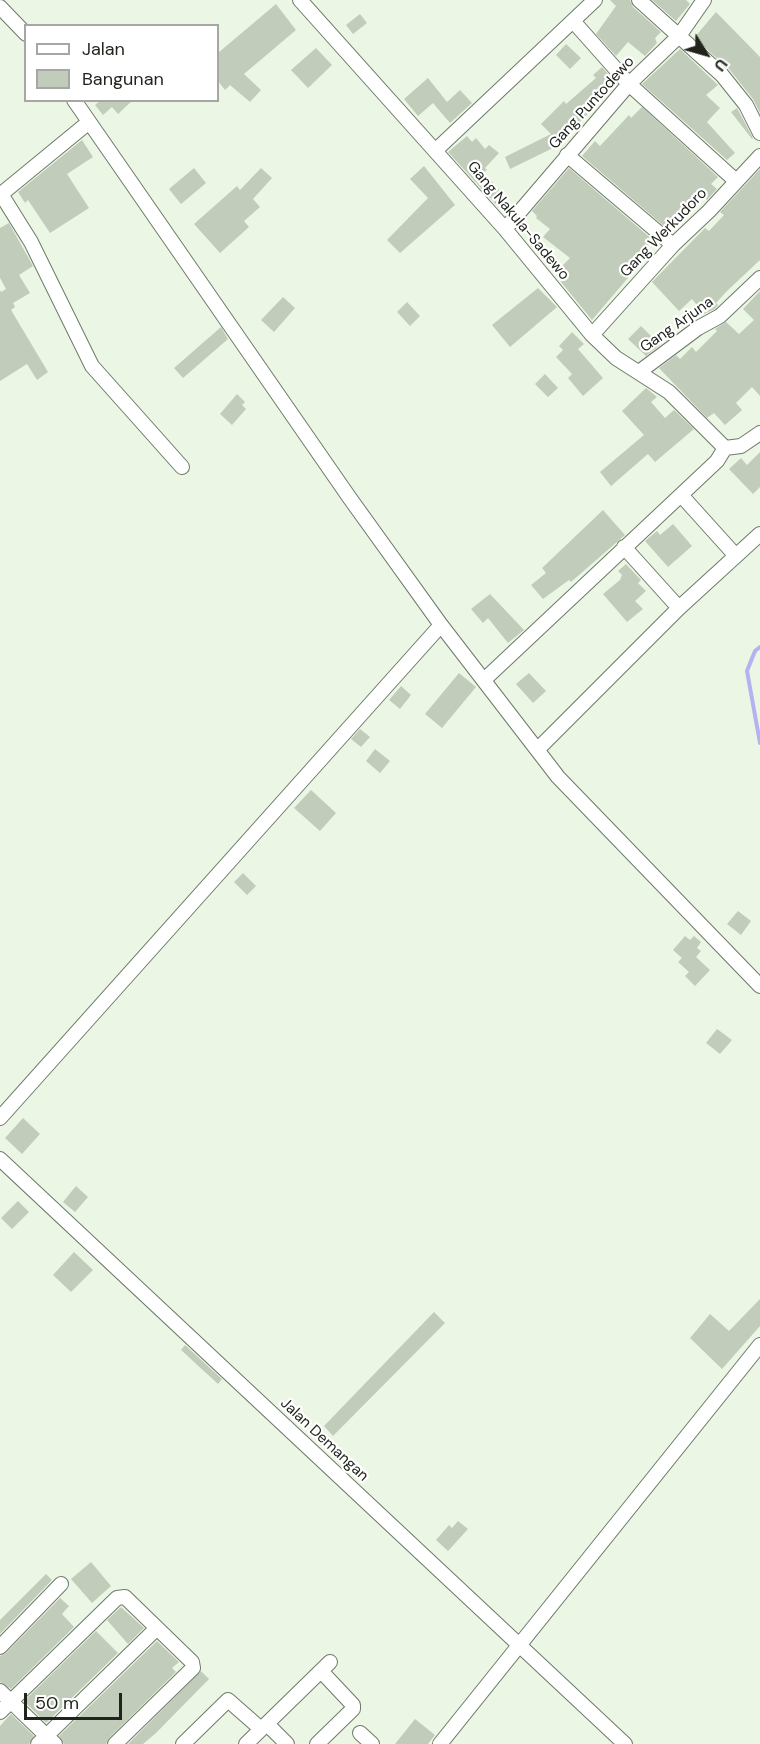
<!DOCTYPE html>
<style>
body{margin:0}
#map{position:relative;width:760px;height:1744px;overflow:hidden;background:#ebf7e4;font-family:"DM Sans",sans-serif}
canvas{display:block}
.legend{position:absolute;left:24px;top:24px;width:195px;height:78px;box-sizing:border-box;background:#fff;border:2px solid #a6a7a5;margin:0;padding:8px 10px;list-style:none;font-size:18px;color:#20241d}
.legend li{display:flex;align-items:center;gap:12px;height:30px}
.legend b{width:30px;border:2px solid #a6a7a5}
.north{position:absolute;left:676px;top:24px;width:60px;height:60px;-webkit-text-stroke:4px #fff;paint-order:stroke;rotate:127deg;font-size:16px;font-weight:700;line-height:24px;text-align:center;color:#20241d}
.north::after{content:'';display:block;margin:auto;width:21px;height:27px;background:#20241d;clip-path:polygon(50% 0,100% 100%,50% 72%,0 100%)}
.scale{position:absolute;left:24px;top:1693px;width:98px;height:27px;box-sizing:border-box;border:3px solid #20241d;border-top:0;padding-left:8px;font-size:18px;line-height:21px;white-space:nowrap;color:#20241d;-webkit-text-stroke:4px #fff;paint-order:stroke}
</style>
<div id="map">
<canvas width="760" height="1744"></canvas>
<ul class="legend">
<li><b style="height:8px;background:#fff"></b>Jalan</li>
<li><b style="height:16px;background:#c1ccba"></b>Bangunan</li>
</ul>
<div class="north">U</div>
<div class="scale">50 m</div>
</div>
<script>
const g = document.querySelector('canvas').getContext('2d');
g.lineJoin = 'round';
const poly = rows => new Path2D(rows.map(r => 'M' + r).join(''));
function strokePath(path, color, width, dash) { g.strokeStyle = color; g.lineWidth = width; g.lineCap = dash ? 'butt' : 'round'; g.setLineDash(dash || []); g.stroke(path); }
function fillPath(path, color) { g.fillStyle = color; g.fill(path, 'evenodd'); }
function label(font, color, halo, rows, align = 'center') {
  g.font = font + ' "DM Sans",sans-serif'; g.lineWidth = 4.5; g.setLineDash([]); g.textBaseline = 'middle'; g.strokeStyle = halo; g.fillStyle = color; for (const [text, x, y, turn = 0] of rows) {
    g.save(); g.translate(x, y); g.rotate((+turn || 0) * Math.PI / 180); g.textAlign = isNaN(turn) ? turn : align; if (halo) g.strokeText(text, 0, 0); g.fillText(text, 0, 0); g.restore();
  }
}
strokePath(poly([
 [760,647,755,651,747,671,760,743]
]), '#b5b2f0', 4);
fillPath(poly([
 [610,0,630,0,633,7,661,32,655,38,657,43,645,56,628,42,616,56,596,34,616,6],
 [652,0,686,0,690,4,676,21],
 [276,4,296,30,244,74,261,90,250,102,230,85,225,90,218,81,218,53],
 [716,12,760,57,760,113,753,99,729,69,694,38],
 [360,14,367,23,353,34,346,25],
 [566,44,581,58,570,69,556,55],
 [316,48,332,65,308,88,291,70],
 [680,49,718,85,706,95,720,108,707,122,735,153,727,160,642,84],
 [602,67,616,83,592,104,595,107,551,149,510,169,505,157,551,134,541,124,564,101,566,104,596,78,593,75],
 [428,78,447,102,460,90,472,103,450,123,433,103,418,116,404,99],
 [101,100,133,100,118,114,112,107,103,115,95,105],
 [642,107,718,177,711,184,717,189,707,200,704,197,671,226,669,223,665,227,582,156,595,141,600,146,629,115,631,118],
 [737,108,753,138,752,139,731,112],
 [467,136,472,142,476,138,485,149,489,145,499,153,485,168,487,170,484,172,510,203,501,210,448,152],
 [82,140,93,157,67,174,89,208,50,233,28,200,25,203,18,192],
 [424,166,455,205,400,253,387,240,428,198,410,179],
 [194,168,206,183,181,204,169,189],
 [261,168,272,178,253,199,260,207,244,221,249,227,220,253,194,224,237,186,240,190],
 [569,168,653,240,635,261,639,265,592,320,561,282,566,276,559,269,570,258,543,237,550,229,536,218,537,216,532,211],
 [760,169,760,260,727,291,716,303,718,305,715,309,704,314,692,299,679,311,652,282,705,228,709,231,724,215,720,212],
 [9,223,33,266,19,275,30,293,13,303,15,307,11,310,48,372,37,380,27,364,0,381,0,290,1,292,6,289,0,278,0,228],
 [538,288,557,307,510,347,492,325],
 [760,291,760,396,752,387,736,403,742,410,725,425,714,413,707,418,659,368,676,355,680,359,692,347,696,352,717,331,715,329,726,322,739,334,754,320,743,309],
 [283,297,295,308,274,332,261,320],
 [407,302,420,316,410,326,397,312],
 [641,326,660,345,646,356,628,339],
 [221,327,228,339,183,378,174,368],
 [572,332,584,344,578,349,603,378,583,396,568,378,572,374,556,357,563,350,559,346],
 [545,374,558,388,548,397,535,384],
 [646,388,657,397,651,402,665,418,674,410,694,429,655,462,648,454,611,486,600,472,644,435,622,411],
 [237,394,245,402,242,405,246,409,232,425,220,414],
 [760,452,760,487,753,494,729,469,741,458,747,465],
 [603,510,625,535,571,582,569,580,543,599,531,585,546,573,542,568],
 [673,524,692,546,668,567,645,541,657,531,660,535],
 [626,564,641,580,638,583,646,591,635,601,643,609,627,622,603,594,620,580,622,575,618,571],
 [490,594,524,630,508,643,488,618,483,623,471,609],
 [459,673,476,687,442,728,425,714],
 [529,673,546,691,533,703,516,684],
 [401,686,411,695,400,709,389,700],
 [360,729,370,737,361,747,351,739],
 [375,749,390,761,380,773,366,761],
 [311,790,336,813,320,831,294,808],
 [243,873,256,886,247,895,234,882],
 [738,911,751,921,741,935,727,924],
 [685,936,690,940,694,936,701,942,697,948,701,951,696,957,710,970,695,986,685,976,689,972,678,962,682,958,673,950],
 [717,1029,732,1040,720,1054,706,1043],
 [23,1118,40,1134,22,1154,5,1138],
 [76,1186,88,1197,75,1212,63,1202],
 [18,1201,29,1212,12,1229,1,1218],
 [74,1252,93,1270,71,1292,53,1275],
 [760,1299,760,1326,722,1369,690,1338,710,1314,729,1331],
 [434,1312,445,1323,333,1436,324,1426],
 [185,1345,222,1379,218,1384,181,1350],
 [458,1521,468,1529,448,1551,436,1540,449,1525,452,1528],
 [91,1562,111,1586,92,1603,71,1579],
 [46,1574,52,1580,0,1634,0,1620],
 [60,1598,69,1606,62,1614,74,1627,11,1689,0,1682,0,1656,6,1653],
 [121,1607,144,1628,128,1644,107,1620],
 [96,1631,118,1653,46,1723,24,1701],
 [157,1641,179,1662,172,1668,176,1672,109,1738,106,1744,64,1744,59,1736],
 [201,1671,209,1679,156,1733,143,1744,128,1744],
 [11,1714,34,1736,29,1744,0,1744,0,1726],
 [415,1719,435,1735,428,1744,395,1744]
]), '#c1ccba');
const minor = poly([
 [300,0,505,229,592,335,616,358,669,392,725,448],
 [639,0,722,75,746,105,760,133],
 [0,7,26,34],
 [573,21,629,84,736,181],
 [74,100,349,497,441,625,558,777,760,986],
 [436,150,595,0],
 [567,155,673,245],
 [1,194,31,242,92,366,182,467],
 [0,195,89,122],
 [505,229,629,84,679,36,704,0],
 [592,335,673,245,709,211,760,156],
 [639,372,698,328,720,316,760,278],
 [681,495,736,556],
 [679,608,760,534],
 [485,679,717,461,725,448,741,446,760,433],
 [538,749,679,608,624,547],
 [0,1118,441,625],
 [0,1159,625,1744],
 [0,1647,61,1584],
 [0,1691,55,1744],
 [0,1712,117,1598,125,1597,192,1662,193,1668,115,1744],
 [267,1724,287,1744],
 [360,1733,372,1744],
 [38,1744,157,1628],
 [183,1744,228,1700,261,1729],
 [246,1744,330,1662],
 [317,1744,353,1709,353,1705,321,1671],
 [440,1744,760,1345]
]);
strokePath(minor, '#6e7968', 16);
strokePath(minor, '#fff', 14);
label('15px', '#20241d', '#fff', [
 ["Gang Puntodewo",592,103,-48],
 ["Gang Nakula-Sadewo",518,221,50],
 ["Gang Werkudoro",664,233,-46],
 ["Gang Arjuna",677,325,-35],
 ["Jalan Demangan",324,1440,43]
]);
</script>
